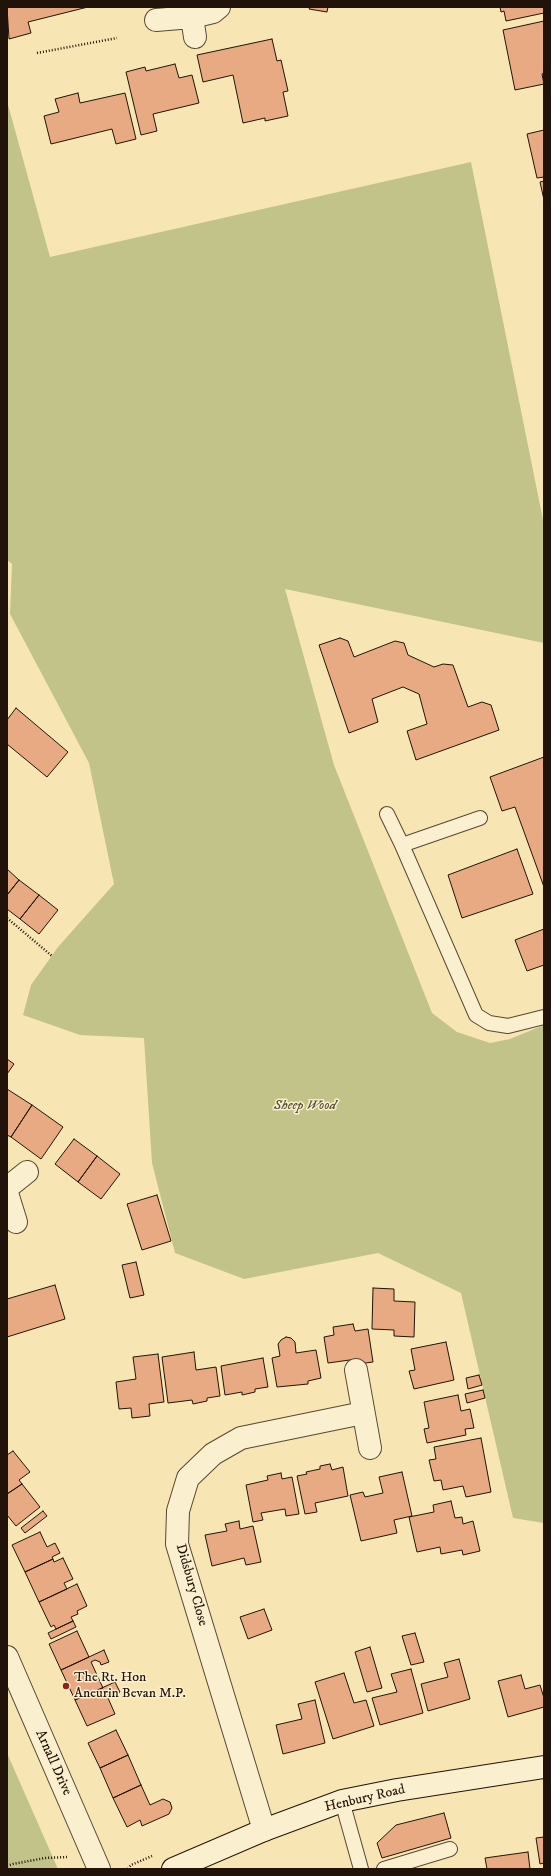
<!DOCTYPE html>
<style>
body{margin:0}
#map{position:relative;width:551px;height:1876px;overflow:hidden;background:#f7e6b3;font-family:"IM FELL DW Pica",serif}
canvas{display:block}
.frame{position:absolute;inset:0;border:8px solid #21130a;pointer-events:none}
</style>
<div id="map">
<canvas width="551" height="1876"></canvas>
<div class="frame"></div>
</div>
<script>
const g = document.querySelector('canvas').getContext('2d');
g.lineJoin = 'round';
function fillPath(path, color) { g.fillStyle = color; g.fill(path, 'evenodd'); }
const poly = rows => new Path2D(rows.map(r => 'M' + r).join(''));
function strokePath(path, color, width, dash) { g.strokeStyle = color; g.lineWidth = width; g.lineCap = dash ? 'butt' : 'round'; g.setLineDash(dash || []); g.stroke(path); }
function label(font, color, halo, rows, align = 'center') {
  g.font = font + ' "IM FELL DW Pica",serif'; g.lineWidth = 3; g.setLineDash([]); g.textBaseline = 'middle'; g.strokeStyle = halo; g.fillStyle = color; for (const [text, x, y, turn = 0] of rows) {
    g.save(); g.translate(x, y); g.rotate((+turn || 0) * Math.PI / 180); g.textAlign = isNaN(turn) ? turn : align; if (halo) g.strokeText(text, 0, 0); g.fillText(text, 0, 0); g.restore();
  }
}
fillPath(poly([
 [7,101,50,257,471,162,544,525,544,643,285,589,334,765,432,1013,457,1032,490,1043,510,1039,544,1025,544,1523,513,1518,461,1293,378,1253,244,1279,175,1253,152,1163,144,1038,80,1035,23,1015,31,985,58,947,114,884,89,763,10,614,12,564,7,560],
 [7,1753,58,1869,7,1869]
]), '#c2c389');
const building = poly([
 [7,7,88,7,28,22,31,33,9,39,7,7],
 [310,7,328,7,327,12,309,9,310,7],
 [500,7,544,7,544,13,506,21,504,11,501,12,500,7],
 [544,21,544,73,542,74,544,84,515,90,503,30,544,21],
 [272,39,277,61,281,60,288,91,283,92,288,116,265,121,265,118,243,123,233,75,203,82,197,55,272,39],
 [175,64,179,78,192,75,199,103,153,114,157,131,141,135,126,72,145,67,146,71,175,64],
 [78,93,80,103,125,93,136,139,116,144,112,129,51,144,44,116,59,112,55,99,78,93],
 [544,130,544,177,537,178,527,134,544,130],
 [544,181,544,200,540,182,544,181],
 [340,638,348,641,354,657,395,641,404,643,408,655,434,667,443,664,453,665,468,707,482,702,491,705,499,730,416,760,407,731,427,724,419,694,403,687,372,699,378,722,349,733,319,645,340,638],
 [16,708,68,752,47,777,7,744,7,720,16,708],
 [544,757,544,887,515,807,502,811,490,777,544,757],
 [517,849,533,894,462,918,448,875,517,849],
 [7,869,19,880,7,895,7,869],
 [19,880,39,895,20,919,7,909,7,895,19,880],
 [39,895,58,910,39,934,20,919,39,895],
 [544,929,544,965,527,971,515,940,544,929],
 [7,1059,14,1064,7,1074,7,1059],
 [7,1089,32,1105,11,1137,7,1135,7,1089],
 [32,1105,63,1127,41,1159,11,1137,32,1105],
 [74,1139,97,1156,78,1182,55,1164,74,1139],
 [97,1156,120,1174,101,1199,78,1182,97,1156],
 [157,1195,171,1241,142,1250,127,1204,157,1195],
 [136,1262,144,1295,130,1298,122,1265,136,1262],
 [55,1285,65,1319,7,1337,7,1299,55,1285],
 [373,1288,394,1289,394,1301,415,1302,414,1337,394,1336,394,1330,372,1329,373,1288],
 [353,1324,355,1331,368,1329,373,1362,358,1364,357,1359,328,1363,324,1337,334,1335,333,1327,353,1324],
 [286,1337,291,1338,295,1342,296,1353,316,1350,321,1378,308,1381,308,1384,277,1387,272,1358,280,1356,278,1344,281,1340,286,1337],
 [446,1342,454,1380,414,1389,409,1371,415,1370,411,1349,446,1342],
 [194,1352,196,1370,216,1367,220,1396,207,1398,207,1401,193,1404,192,1400,168,1403,162,1357,194,1352],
 [158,1354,164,1402,149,1404,150,1416,132,1418,131,1408,119,1409,116,1382,136,1379,133,1357,158,1354],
 [263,1358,268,1387,255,1389,255,1392,242,1395,242,1392,225,1395,221,1366,263,1358],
 [479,1375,482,1385,468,1389,466,1378,479,1375],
 [483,1390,485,1398,467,1403,465,1394,483,1390],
 [458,1395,461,1411,470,1409,474,1428,465,1429,466,1435,427,1443,424,1429,429,1428,424,1402,458,1395],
 [481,1438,491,1492,466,1497,463,1486,443,1490,441,1480,434,1481,429,1460,436,1459,434,1447,481,1438],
 [13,1451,30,1472,19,1480,22,1484,7,1494,7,1455,13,1451],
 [330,1464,332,1470,343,1467,348,1496,315,1503,317,1512,305,1514,297,1476,307,1474,306,1472,320,1469,320,1466,330,1464],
 [402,1472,412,1516,394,1520,397,1533,361,1541,350,1495,363,1492,365,1497,383,1493,379,1477,402,1472],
 [281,1473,282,1479,292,1477,299,1514,286,1516,285,1509,261,1513,263,1520,253,1522,246,1485,268,1480,267,1476,281,1473],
 [22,1484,40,1507,16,1526,7,1515,7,1494,22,1484],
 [451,1501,455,1518,462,1517,463,1524,473,1521,480,1551,463,1555,462,1550,441,1554,440,1547,417,1552,409,1517,434,1512,433,1505,451,1501],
 [43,1511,47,1516,25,1533,21,1528,43,1511],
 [239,1521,240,1529,253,1526,261,1562,246,1565,244,1558,212,1566,205,1535,227,1531,225,1524,239,1521],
 [40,1532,47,1547,55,1543,60,1553,52,1557,53,1559,25,1572,12,1545,40,1532],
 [63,1558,73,1579,64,1583,67,1589,39,1602,25,1572,53,1559,54,1562,63,1558],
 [77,1584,87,1606,77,1611,78,1614,71,1617,73,1621,56,1629,54,1625,51,1627,39,1602,77,1584],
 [264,1609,272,1630,248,1639,240,1617,264,1609],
 [73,1621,76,1627,51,1639,48,1633,73,1621],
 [77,1631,89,1657,61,1670,49,1644,77,1631],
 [415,1633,424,1662,411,1665,402,1636,415,1633],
 [370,1647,382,1688,367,1692,355,1652,370,1647],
 [104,1650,109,1662,101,1665,100,1662,95,1660,91,1662,103,1688,75,1700,61,1670,104,1650],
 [459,1659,470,1699,428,1711,421,1684,448,1677,444,1663,459,1659],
 [411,1669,423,1713,380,1725,372,1698,397,1692,391,1674,411,1669],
 [344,1673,354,1703,366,1700,374,1726,333,1739,315,1682,344,1673],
 [521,1675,525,1689,540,1685,544,1698,544,1707,508,1717,498,1681,521,1675],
 [115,1682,120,1692,108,1698,115,1714,87,1726,75,1700,115,1682],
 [315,1700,325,1743,283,1754,276,1725,302,1719,298,1704,315,1700],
 [116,1730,128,1755,100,1768,88,1743,116,1730],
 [128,1755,141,1785,113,1798,100,1768,128,1755],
 [141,1785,150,1805,163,1799,170,1802,172,1808,169,1814,142,1826,140,1820,127,1827,113,1798,141,1785],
 [444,1813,451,1838,382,1858,377,1843,396,1825,444,1813],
 [544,1837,544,1863,540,1864,536,1838,544,1837],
 [528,1852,530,1869,487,1869,485,1858,528,1852]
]);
fillPath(building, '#e7aa82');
strokePath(building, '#21130a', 1);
const lane = poly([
 [387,814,402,845,476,1015,489,1023,508,1026,544,1017],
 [402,845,480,818],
 [342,1801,361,1869],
 [384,1869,450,1849]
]);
const street = poly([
 [192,17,195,37],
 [156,20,192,17,213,12,219,7],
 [7,1188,27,1172],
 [7,1193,16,1222],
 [356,1370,370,1448],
 [7,1657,99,1869],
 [264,1830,177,1544,178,1511,188,1478,213,1454,241,1438,363,1413]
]);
const secondary = poly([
 [173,1869,264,1830,342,1801,397,1790,544,1767]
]);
strokePath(lane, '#564834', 16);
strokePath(street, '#564834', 24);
strokePath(secondary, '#21130a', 24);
strokePath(poly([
 [37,53,117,38],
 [7,918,52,956],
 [7,1866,13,1864,45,1858,67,1857],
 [128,1869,131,1865,152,1856]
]), '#21130a', 2.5, [1, 2]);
strokePath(lane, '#faefce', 14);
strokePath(street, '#faefce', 22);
strokePath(secondary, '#faefce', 22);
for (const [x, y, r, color] of [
 [66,1686,4,"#8f2418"]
]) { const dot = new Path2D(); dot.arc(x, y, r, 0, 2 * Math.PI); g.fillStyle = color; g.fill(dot); strokePath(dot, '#faefce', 1.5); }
label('italic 14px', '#595136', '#faefce', [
 ["Sheep Wood",305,1106]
]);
label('14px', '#21130a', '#faefce', [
 ["Didsbury Close",191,1585,74],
 ["Arnall Drive",53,1763,66],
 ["Henbury Road",365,1799,-13]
]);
label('14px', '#21130a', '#faefce', [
 ["The Rt. Hon",74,1678],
 ["Aneurin Bevan M.P.",74,1694]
], 'left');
</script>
